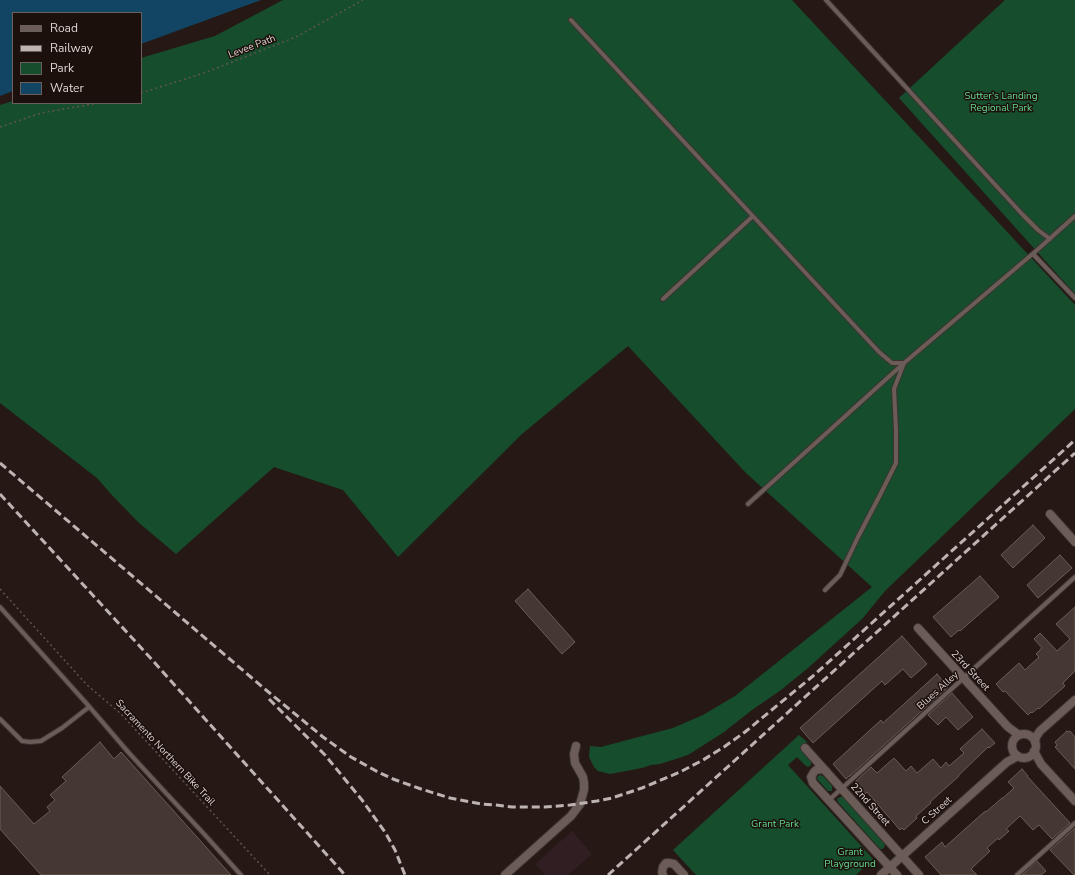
<!DOCTYPE html>
<style>
body{margin:0}
#map{position:relative;width:1075px;height:875px;overflow:hidden;background:#261915;font-family:"Nunito Sans",sans-serif}
canvas{display:block}
.legend{position:absolute;left:12px;top:12px;width:130px;height:92px;box-sizing:border-box;background:#1c100c;border:1px solid #6a5f5c;margin:0;padding:5px 7px;list-style:none;font-size:12px;color:#dfd6d3}
.legend li{display:flex;align-items:center;gap:8px;height:20px}
.legend b{width:20px;border:1px solid #6a5f5c}
</style>
<div id="map">
<canvas width="1075" height="875"></canvas>
<ul class="legend">
<li><b style="height:5px;background:#6b5c57"></b>Road</li>
<li><b style="height:5px;background:#bdb4b1"></b>Railway</li>
<li><b style="height:11px;background:#164e2d"></b>Park</li>
<li><b style="height:11px;background:#124563"></b>Water</li>
</ul>
</div>
<script>
const g = document.querySelector('canvas').getContext('2d');
g.lineJoin = 'round';
function fillPath(path, color) { g.fillStyle = color; g.fill(path, 'evenodd'); }
const poly = rows => new Path2D(rows.map(r => 'M' + r).join(''));
function strokePath(path, color, width, dash) { g.strokeStyle = color; g.lineWidth = width; g.lineCap = dash ? 'butt' : 'round'; g.setLineDash(dash || []); g.stroke(path); }
function label(font, color, halo, rows, align = 'center') {
  g.font = font + ' "Nunito Sans",sans-serif'; g.lineWidth = 3; g.setLineDash([]); g.textBaseline = 'middle'; g.strokeStyle = halo; g.fillStyle = color; for (const [text, x, y, turn = 0] of rows) {
    g.save(); g.translate(x, y); g.rotate((+turn || 0) * Math.PI / 180); g.textAlign = isNaN(turn) ? turn : align; if (halo) g.strokeText(text, 0, 0); g.fillText(text, 0, 0); g.restore();
  }
}
fillPath(poly([
 [572,831,592,854,568,875,545,875,535,864]
]), '#301e22');
fillPath(poly([
 [283,0,792,0,1075,305,1075,409,886,590,871,608,863,618,808,668,781,690,752,710,724,732,699,748,688,755,660,764,651,765,642,768,610,774,598,771,594,767,589,757,590,746,601,747,631,739,673,728,703,715,735,696,872,587,746,473,628,346,522,434,398,557,343,490,274,467,176,554,138,522,111,494,97,478,0,403,0,105,13,101,13,103,141,103,141,58,215,36],
 [1005,0,1075,0,1075,294,899,98],
 [799,735,807,742,800,749,811,761,811,765,808,767,806,766,797,757,788,765,873,859,856,875,696,875,673,850],
 [820,775,823,776,832,786,832,791,828,791,818,780,817,777],
 [840,797,843,797,885,844,884,848,882,849,880,849,838,802,837,799]
]), '#164e2d');
fillPath(poly([
 [0,0,261,0,141,44,141,13,13,13,13,91,0,96]
]), '#124563');
const building = poly([
 [1033,525,1045,538,1013,568,1001,555,1033,525],
 [1060,555,1072,568,1038,598,1027,585,1060,555],
 [980,576,999,597,960,631,959,630,951,637,933,617,980,576],
 [528,589,575,642,562,654,515,601,528,589],
 [1075,607,1075,671,1063,683,1065,686,1039,709,1038,708,1032,713,1031,712,1028,715,1005,691,1003,692,996,684,1019,663,1025,670,1039,657,1036,654,1042,648,1034,639,1040,633,1057,651,1070,639,1056,624,1075,607],
 [902,636,927,664,911,678,903,669,885,685,882,681,813,743,800,728,902,636],
 [937,674,948,687,850,776,849,776,846,779,833,764,881,720,883,723,937,674],
 [952,693,973,717,958,730,946,717,938,725,928,715,952,693],
 [982,729,995,743,989,748,988,747,958,776,959,776,930,802,931,803,916,816,917,818,904,830,902,828,900,830,867,792,865,794,855,782,871,767,877,773,894,758,906,771,911,766,917,773,933,759,941,768,946,762,949,766,964,753,960,749,982,729],
 [1067,731,1068,732,1070,731,1075,737,1075,769,1055,747,1057,745,1055,742,1067,731],
 [100,742,114,759,121,752,231,875,41,875,0,829,0,786,34,824,50,811,47,807,55,800,50,795,66,781,62,777,100,742],
 [1022,769,1028,776,1027,776,1070,823,1052,839,1039,825,1033,830,1020,816,1006,829,1009,831,999,840,998,838,987,848,990,851,971,869,977,875,941,875,925,857,942,842,945,847,983,813,986,811,986,812,1002,798,1003,798,1014,788,1008,782,1022,769],
 [1075,828,1075,875,1074,875,1050,850,1075,828],
 [1037,861,1046,871,1041,875,1022,875,1037,861]
]);
fillPath(building, '#453732');
strokePath(building, '#6c5c57', 1);
const service = poly([
 [826,0,1022,214,1038,230,1050,239],
 [571,20,879,352,892,363,904,363,1036,251,1075,216],
 [1033,254,1075,298],
 [663,299,753,216],
 [748,504,904,363,894,389,896,430,896,463,880,495,858,537,840,575,825,590],
 [0,607,87,704,129,753,165,792,205,835,241,875],
 [0,719,22,741,30,742,41,741,62,728,89,707],
 [829,800,1075,577],
 [1017,875,1075,823]
]);
const minor = poly([
 [1050,514,1075,542],
 [918,628,1008,727,1019,735],
 '1012 746a12 12 0 1 1 24 0a12 12 0 1 1-24 0Z',
 [1035,742,1036,737,1040,731,1075,700],
 [805,748,919,875],
 [1034,751,1041,764,1075,801],
 [826,771,822,769,816,770,814,772,811,777,813,783,897,875],
 [505,875,571,816,580,804,584,790,584,783,583,777,575,763,574,754,576,746],
 [663,875,662,872,663,867,666,863,669,863,674,864,684,875],
 [881,875,1007,762,1018,756]
]);
strokePath(service, '#3c3331', 6);
strokePath(minor, '#3c3331', 10);
strokePath(poly([
 [141,93,204,73,296,37,363,0],
 [0,127,41,113,99,103],
 [0,589,87,685,121,714,270,875]
]), '#605451', 1.5, [2, 3]);
strokePath(service, '#6b5c57', 4);
strokePath(minor, '#6b5c57', 8);
strokePath(poly([
 [0,463,266,690,323,737,351,757,378,772,393,779,421,789,450,798,481,804,496,805,512,807,545,807,570,805,597,801,612,798,642,788,680,772,703,760,724,747,745,732,813,676,1075,440],
 [0,494,145,652,345,875],
 [269,699,325,755,362,800,385,832,395,850,405,875],
 [608,875,1075,453]
]), '#bdb4b1', 3, [8, 4]);
label('10px', '#dfd6d3', '#1c100c', [
 ["Levee Path",252,47,-21],
 ["23rd Street",970,671,47],
 ["Blues Alley",938,691,-42],
 ["Sacramento Northern Bike Trail",165,753,47],
 ["22nd Street",870,805,48],
 ["C Street",937,811,-42]
]);
label('10px', '#62da8f', '#1c100c', [
 ["Sutter's Landing",1001,97],
 ["Regional Park",1001,109],
 ["Grant Park",775,825],
 ["Grant",850,853],
 ["Playground",850,865]
]);
</script>
